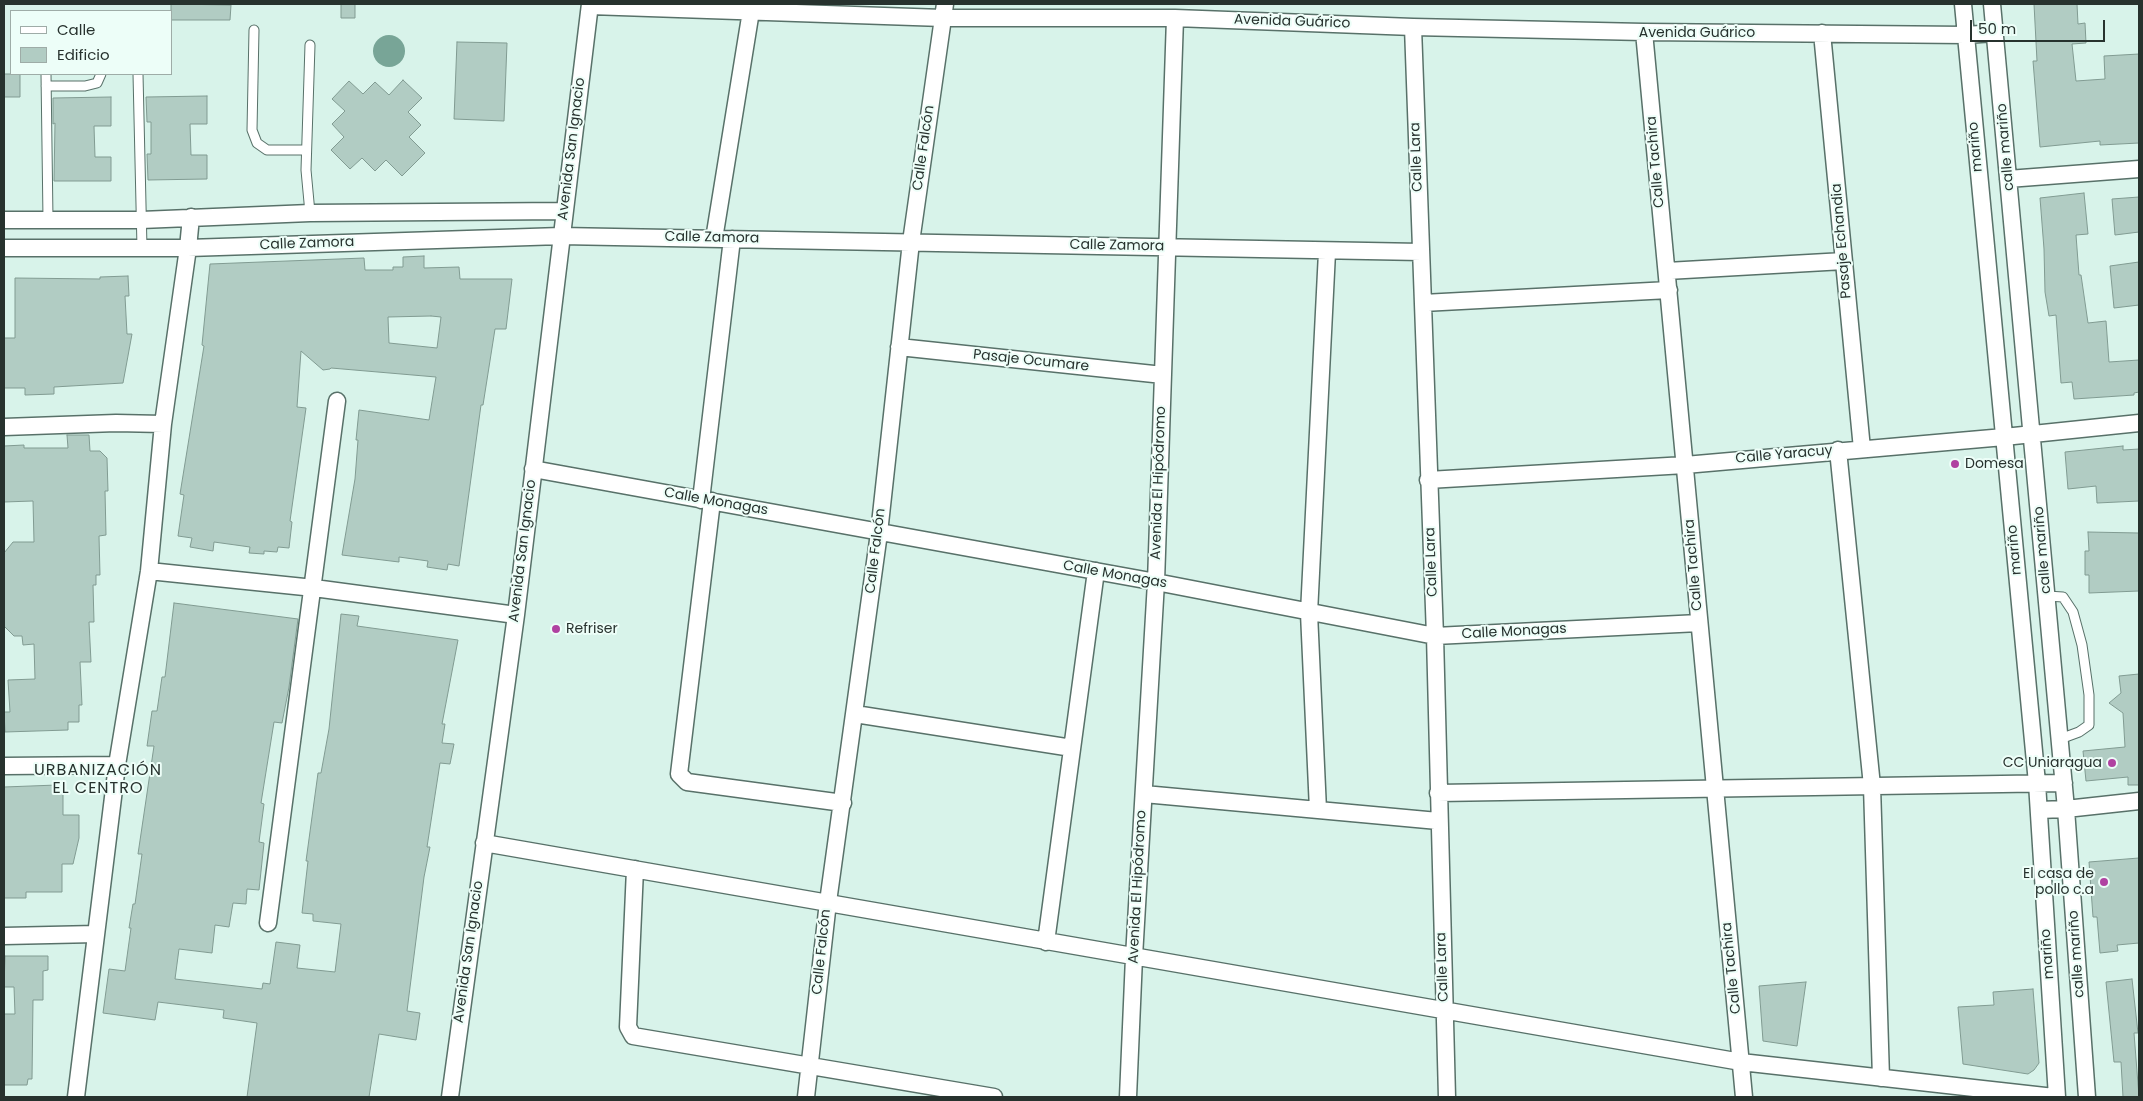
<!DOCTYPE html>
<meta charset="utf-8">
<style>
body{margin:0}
#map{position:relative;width:2143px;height:1101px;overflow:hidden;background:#d8f3ea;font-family:Poppins,sans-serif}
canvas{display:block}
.frame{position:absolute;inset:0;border:5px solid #27322e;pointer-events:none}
.legend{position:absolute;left:10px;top:10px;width:162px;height:65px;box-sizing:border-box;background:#edfef8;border:1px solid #9eaca7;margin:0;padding:6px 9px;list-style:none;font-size:15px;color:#27322e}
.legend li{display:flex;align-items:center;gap:10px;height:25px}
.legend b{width:25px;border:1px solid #9eaca7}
.scale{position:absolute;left:1970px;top:20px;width:135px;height:22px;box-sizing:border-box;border:2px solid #27322e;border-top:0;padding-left:6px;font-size:15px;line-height:18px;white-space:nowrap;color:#27322e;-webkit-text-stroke:4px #edfef8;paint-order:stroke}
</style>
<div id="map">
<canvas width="2143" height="1101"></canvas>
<div class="frame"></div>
<ul class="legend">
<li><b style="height:6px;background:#fff"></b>Calle</li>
<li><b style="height:14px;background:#b1ccc3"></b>Edificio</li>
</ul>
<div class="scale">50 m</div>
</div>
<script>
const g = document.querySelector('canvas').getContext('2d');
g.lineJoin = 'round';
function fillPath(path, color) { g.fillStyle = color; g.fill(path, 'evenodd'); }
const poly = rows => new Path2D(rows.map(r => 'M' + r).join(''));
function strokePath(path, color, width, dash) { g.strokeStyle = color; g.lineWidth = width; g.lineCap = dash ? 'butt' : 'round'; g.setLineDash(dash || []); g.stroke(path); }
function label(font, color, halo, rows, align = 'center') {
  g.font = font + ' Poppins,sans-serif'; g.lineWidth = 4; g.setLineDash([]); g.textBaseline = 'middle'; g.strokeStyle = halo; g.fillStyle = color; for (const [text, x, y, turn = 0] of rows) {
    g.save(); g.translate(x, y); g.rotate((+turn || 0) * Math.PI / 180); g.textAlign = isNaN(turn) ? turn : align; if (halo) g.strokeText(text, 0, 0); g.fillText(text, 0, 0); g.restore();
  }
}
fillPath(poly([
 '373 51a16 16 0 1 1 32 0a16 16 0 1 1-32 0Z'
]), '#78a597');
const building = poly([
 [171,4,231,5,230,20,171,20,171,4],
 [341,4,355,4,355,18,341,18,341,4],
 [2034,4,2077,4,2078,24,2085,23,2086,43,2072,44,2076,81,2105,79,2104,56,2139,54,2139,143,2100,145,2100,141,2040,147,2033,61,2037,61,2034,4],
 [457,42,507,43,504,121,454,119,457,42],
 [4,74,20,74,20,97,4,97,4,74],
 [403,80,422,98,408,112,421,125,409,137,425,153,402,176,386,160,375,171,362,158,350,169,331,150,344,137,332,124,345,111,332,99,349,81,363,94,375,82,389,95,403,80],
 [207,96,207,124,190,124,191,155,207,155,207,179,148,180,147,154,151,154,151,122,147,122,146,97,207,96],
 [111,97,111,126,94,126,95,157,111,157,111,181,54,181,55,123,53,124,53,98,111,97],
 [2084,193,2088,234,2076,235,2079,275,2081,275,2088,323,2106,321,2109,362,2139,360,2139,392,2134,393,2134,395,2074,399,2072,382,2061,383,2056,315,2049,316,2045,292,2044,249,2040,198,2084,193],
 [2139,197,2139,232,2115,235,2112,199,2139,197],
 [424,256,424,268,459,267,460,279,512,279,506,329,495,329,483,405,481,405,459,566,448,564,447,570,427,567,428,561,399,557,399,562,342,555,355,479,358,440,356,440,359,410,429,420,436,377,331,368,330,369,323,370,301,351,297,407,306,408,290,521,292,522,289,548,278,547,277,552,264,551,264,554,249,553,250,547,214,542,213,551,190,547,192,538,178,536,184,495,180,494,204,346,202,345,210,264,364,258,365,270,393,270,393,267,403,267,403,257,424,256],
 [431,316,441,317,437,348,389,343,388,317,431,316],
 [2139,262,2139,305,2114,308,2110,266,2139,262],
 [128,276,129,296,125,296,127,334,132,334,123,383,54,387,54,394,25,395,25,388,4,388,4,338,15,338,15,278,100,279,100,277,128,276],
 [67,435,89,435,90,451,100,451,107,458,108,491,105,491,106,535,99,536,100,575,96,575,96,585,93,585,94,622,89,622,91,662,80,662,82,705,79,705,79,722,68,722,68,730,5,732,4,712,10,712,8,680,35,679,34,644,23,645,22,636,14,636,4,626,4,553,13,542,34,542,33,501,4,502,4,446,24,445,24,448,68,448,67,435],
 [2123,446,2123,450,2139,449,2139,501,2097,503,2096,486,2068,489,2065,452,2123,446],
 [2088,532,2139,533,2139,591,2089,593,2089,575,2085,575,2085,551,2089,551,2088,532],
 [174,603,298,619,289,687,282,723,274,722,261,803,264,804,259,842,264,843,259,890,247,889,246,904,233,903,229,927,215,925,212,953,179,949,175,979,262,989,263,983,270,984,276,942,300,945,297,968,335,972,341,924,313,921,313,914,302,913,308,861,306,861,318,773,321,773,329,729,341,614,359,616,357,626,458,640,442,724,445,724,442,743,454,744,450,764,440,763,427,847,430,847,424,877,407,1011,420,1013,416,1040,379,1034,369,1097,247,1097,257,1023,223,1018,224,1010,158,1002,155,1020,103,1013,109,969,125,971,131,928,129,928,133,904,135,904,142,854,138,854,154,746,147,746,152,711,157,711,162,677,165,677,174,603],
 [2139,674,2139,785,2128,785,2128,777,2086,781,2083,751,2125,747,2123,713,2109,703,2121,693,2119,676,2139,674],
 [57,785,57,791,63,791,63,815,79,815,79,838,73,864,62,864,62,892,26,892,26,898,4,898,4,787,57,785],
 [2139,858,2139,943,2117,945,2118,951,2100,953,2097,917,2093,917,2089,862,2139,858],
 [5,956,48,956,48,970,43,971,43,1000,33,1000,32,1079,28,1079,27,1085,4,1085,4,1014,15,1014,14,987,4,987,5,956],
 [2132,979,2138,1033,2134,1033,2139,1097,2123,1097,2121,1062,2114,1062,2106,982,2132,979],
 [1806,982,1797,1046,1763,1041,1759,986,1806,982],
 [2033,989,2039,1063,2034,1070,2028,1074,1963,1064,1958,1007,1994,1005,1993,992,2033,989]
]);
fillPath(building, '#b1ccc3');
strokePath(building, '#819b92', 1);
const service = poly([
 [254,30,252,130,257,143,267,150,306,150],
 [310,45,306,170,310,213],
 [46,74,48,219],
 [138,74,142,248],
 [46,86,85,86,97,83,101,74],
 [2047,596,2063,597,2073,612,2082,645,2089,695,2089,725,2079,732,2060,739]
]);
const minor = poly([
 [1963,4,2037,783,2057,1097],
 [1992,4,2066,809,2087,1097],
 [590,6,943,18,1175,18,1413,27,1644,32,1966,35,1995,33],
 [1413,27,1435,636,1447,1097],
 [1644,32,1744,1097],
 [1822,33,1862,449],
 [2008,179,2139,169],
 [4,220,141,220,310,213,564,211],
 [714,239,751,11],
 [4,248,188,248,561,236,1421,252],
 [1667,271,1844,261],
 [1423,303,1669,290],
 [899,347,1163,375],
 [4,427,116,423,163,424],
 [1838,450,1872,786,1881,1078],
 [533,469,1156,582,1435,636,1699,623],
 [1428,480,1685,465,2004,437,2139,423],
 [701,500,732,239],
 [712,501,679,774,687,782,843,803],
 [149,571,314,588,516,615],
 [855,714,1072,748],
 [4,766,117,765],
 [1438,793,2064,783],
 [1144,794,1438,821],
 [1318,810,1309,613,1327,252],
 [2039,810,2066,809,2139,801],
 [484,843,1741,1062,2054,1097],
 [635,869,628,1027,633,1036,994,1097],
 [268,923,337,401],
 [4,936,96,934],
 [1046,942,1096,571],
 [76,1097,117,765,149,571,163,424,188,248,191,217],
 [450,1097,516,615,590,4],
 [806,1097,828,902,879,533,911,242,945,4],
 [1128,1097,1134,957,1156,582,1175,18]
]);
strokePath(service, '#587169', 11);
strokePath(minor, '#587169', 19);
strokePath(service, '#fff', 9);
strokePath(minor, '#fff', 16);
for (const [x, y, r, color] of [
 [1955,464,5,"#b042a1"],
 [556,629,5,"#b042a1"],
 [2112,763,5,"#b042a1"],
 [2104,882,5,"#b042a1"]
]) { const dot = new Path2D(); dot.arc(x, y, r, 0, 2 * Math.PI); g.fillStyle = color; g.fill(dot); strokePath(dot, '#edfef8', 2); }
label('14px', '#27322e', '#edfef8', [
 ["Avenida Guárico",1292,22,2],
 ["Avenida Guárico",1697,33],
 ["mariño",1976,147,-95],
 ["calle mariño",2006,147,-95],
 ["Calle Falcón",924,148,-82],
 ["Avenida San Ignacio",572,149,-83],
 ["Calle Lara",1417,157,-92],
 ["Calle Tachira",1656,162,-95],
 ["Calle Zamora",712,238,1],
 ["Pasaje Echandia",1842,241,-95],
 ["Calle Zamora",307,244,-2],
 ["Calle Zamora",1117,246,1],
 ["Pasaje Ocumare",1031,361,6],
 ["Calle Yaracuy",1784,455,-5],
 ["Avenida El Hipódromo",1159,483,-88],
 ["Calle Monagas",716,502,10],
 ["mariño",2015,550,-95],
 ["calle mariño",2043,550,-95],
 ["Avenida San Ignacio",523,551,-83],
 ["Calle Falcón",876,551,-83],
 ["Calle Lara",1432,562,-92],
 ["Calle Tachira",1694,565,-95],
 ["Calle Monagas",1115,575,10],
 ["Calle Monagas",1514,632,-3],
 ["Avenida El Hipódromo",1138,887,-87],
 ["Avenida San Ignacio",469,952,-82],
 ["Calle Falcón",822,952,-84],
 ["mariño",2048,954,-94],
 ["calle mariño",2077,954,-94],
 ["Calle Lara",1443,967,-92],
 ["Calle Tachira",1732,968,-96]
]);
label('14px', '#27322e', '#edfef8', [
 ["Domesa",1965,464],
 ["Refriser",566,629],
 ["CC Uniaragua",2102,763,"right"],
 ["El casa de",2094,874,"right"],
 ["pollo c.a",2094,890,"right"]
], 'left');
g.letterSpacing = '1px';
label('16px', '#27322e', '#edfef8', [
 ["URBANIZACIÓN",98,771],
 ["EL CENTRO",98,789]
]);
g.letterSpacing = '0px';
</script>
